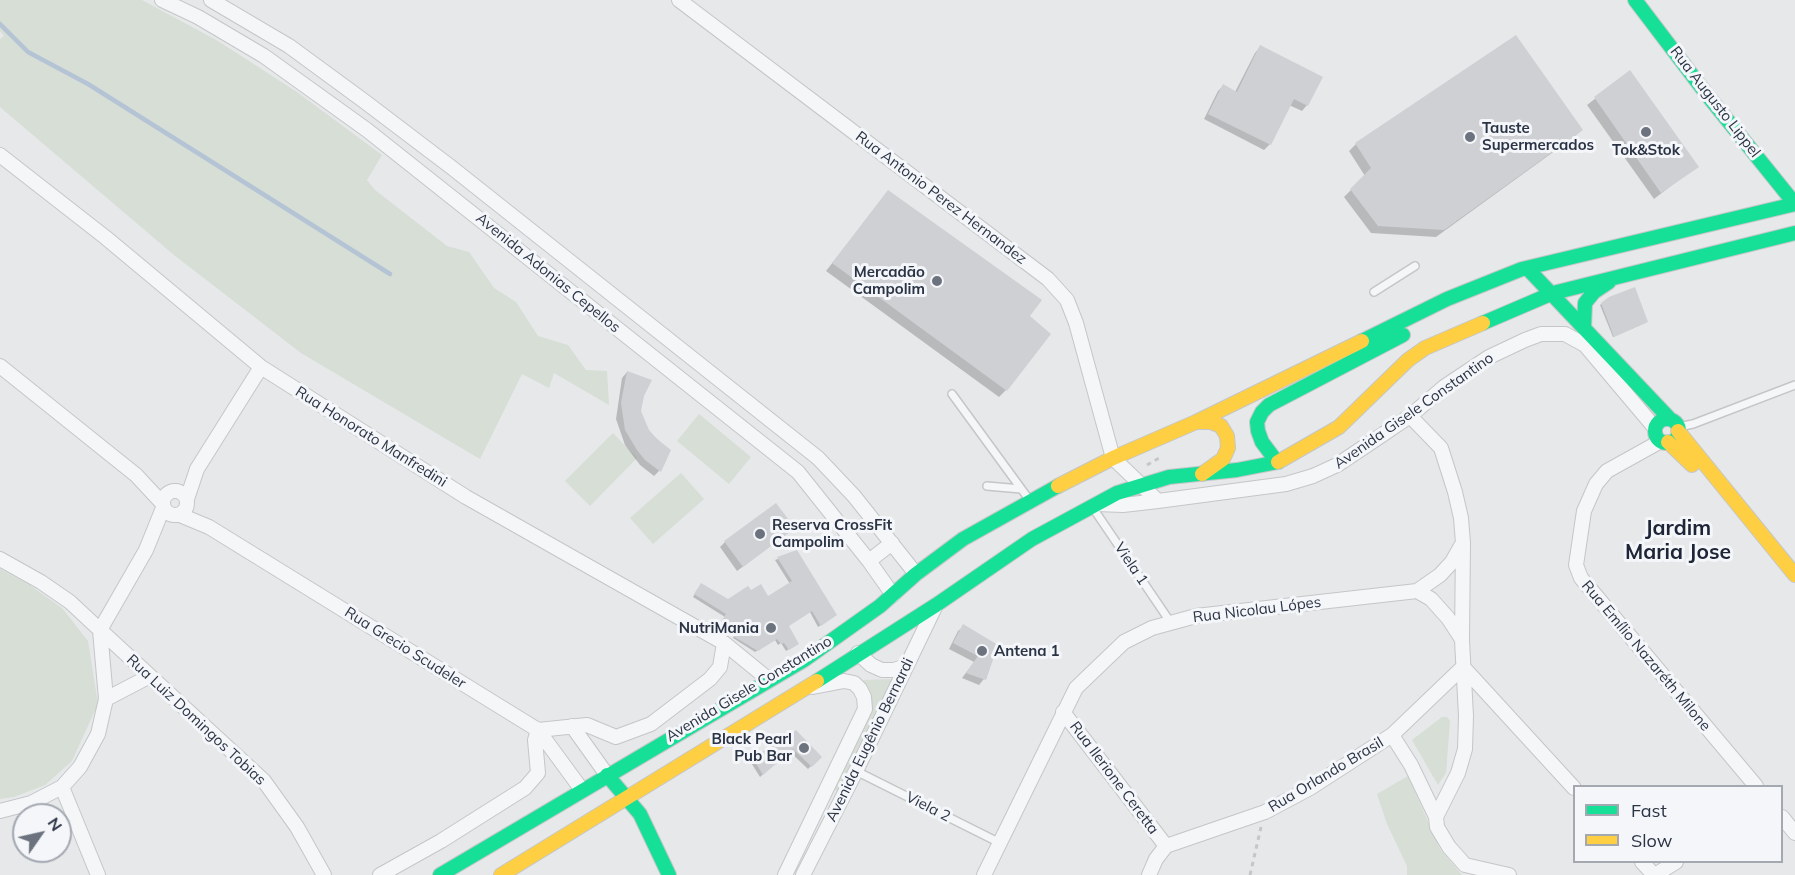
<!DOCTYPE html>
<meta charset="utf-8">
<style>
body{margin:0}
#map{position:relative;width:1795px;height:875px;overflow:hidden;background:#e6e8ea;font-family:Mulish,sans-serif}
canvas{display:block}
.legend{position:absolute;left:1573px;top:785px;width:210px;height:78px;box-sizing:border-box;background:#f4f6f9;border:2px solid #a4a8b1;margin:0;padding:8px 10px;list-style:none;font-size:18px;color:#2b3445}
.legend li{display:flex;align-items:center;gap:12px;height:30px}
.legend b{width:30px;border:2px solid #a4a8b1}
.north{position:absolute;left:12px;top:803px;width:60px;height:60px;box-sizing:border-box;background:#f4f6f9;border:2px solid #a4a8b1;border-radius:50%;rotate:56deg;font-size:16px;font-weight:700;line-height:24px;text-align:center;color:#2b3445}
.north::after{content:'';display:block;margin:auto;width:21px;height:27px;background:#6c737f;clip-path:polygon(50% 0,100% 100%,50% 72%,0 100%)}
</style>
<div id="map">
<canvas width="1795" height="875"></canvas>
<ul class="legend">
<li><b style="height:8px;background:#16e098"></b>Fast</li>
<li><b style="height:8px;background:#ffcf43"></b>Slow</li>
</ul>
<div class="north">N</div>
</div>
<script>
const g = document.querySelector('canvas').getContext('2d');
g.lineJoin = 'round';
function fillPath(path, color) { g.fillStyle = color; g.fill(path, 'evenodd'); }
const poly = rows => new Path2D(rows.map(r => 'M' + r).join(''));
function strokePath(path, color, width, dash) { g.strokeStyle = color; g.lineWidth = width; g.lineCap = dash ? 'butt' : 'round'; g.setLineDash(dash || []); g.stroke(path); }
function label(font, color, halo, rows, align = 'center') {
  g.font = font + ' Mulish,sans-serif'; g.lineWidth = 6; g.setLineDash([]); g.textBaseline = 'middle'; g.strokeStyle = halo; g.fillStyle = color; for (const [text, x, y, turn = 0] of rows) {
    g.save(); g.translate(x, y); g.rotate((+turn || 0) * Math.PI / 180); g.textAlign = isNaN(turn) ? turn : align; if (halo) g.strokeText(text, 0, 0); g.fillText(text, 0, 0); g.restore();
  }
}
fillPath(poly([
 [0,0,142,0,218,41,297,92,382,155,367,180,375,190,447,246,469,252,494,288,516,302,538,336,568,345,586,370,607,371,609,405,554,373,549,388,522,374,480,459,301,353,174,255,0,107,0,39,4,36,0,31],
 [699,414,751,457,729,484,677,441],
 [613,433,637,458,590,506,565,481],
 [681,473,704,499,653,544,630,518],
 [0,569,28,584,62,608,88,641,98,704,72,761,45,785,14,797,0,799],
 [893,679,837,792,833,787,870,712,872,703,863,680],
 [1442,717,1447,717,1450,721,1446,773,1438,785,1412,740],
 [1408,776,1440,849,1462,875,1407,875,1407,866,1387,824,1377,794]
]), '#d6ded6');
fillPath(poly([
 [1260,47,1321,78,1307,105,1302,111,1289,105,1270,144,1264,150,1204,119,1218,91,1223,86,1235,92,1255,53],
 [1629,72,1697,166,1654,199,1587,105],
 [1581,130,1574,137,1436,237,1371,233,1344,197,1365,176,1349,151,1356,144],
 [888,192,1028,317,1006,390,999,397,826,271],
 [1610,298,1645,323,1613,337,1600,305],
 [627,372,643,396,640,412,648,431,669,450,659,471,654,476,640,465,625,445,616,419,622,378],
 [788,533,737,571,720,547,725,542],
 [796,552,833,617,818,627,810,612,788,626,795,645,786,651,781,643,778,645,775,640,755,652,733,638,736,633,721,622,725,617,693,597,699,587,729,601,750,592,768,598,790,584,775,560],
 [964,626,997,646,984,679,979,685,962,678,974,662,949,649,958,631],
 [785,741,820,757,808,769,789,751,760,777,750,761]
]), '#0003');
strokePath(poly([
 [0,24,28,52,88,84,390,274]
]), '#b4c4d5', 4.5);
fillPath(poly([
 [1516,35,1583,130,1444,230,1378,226,1350,189,1371,168,1355,143],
 [1260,45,1323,77,1308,106,1294,99,1271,145,1208,114,1223,84,1237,92],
 [1630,70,1699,167,1661,193,1594,97],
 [888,190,1042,300,1030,316,1051,334,1007,391,832,263],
 [1635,287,1648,322,1614,337,1601,303,1609,297],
 [627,371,652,380,644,396,641,411,649,430,657,439,671,450,661,472,645,460,637,450,625,430,621,403],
 [776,503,795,528,743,567,724,541],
 [797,550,837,615,821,626,812,611,789,626,799,644,789,650,784,643,781,644,777,639,758,651,733,636,737,630,722,620,726,614,694,594,701,583,728,599,748,586,751,590,761,584,768,596,792,581,777,557],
 [963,624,998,645,986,680,966,673,978,656,953,643],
 [796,730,822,757,812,767,793,749,763,775,752,757,784,740]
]), '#ced0d3');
const lane = poly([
 [1374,292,1415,266],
 [952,394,1028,498],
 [1678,427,1693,424,1795,385],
 [987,486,1021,489],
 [1093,508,1171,623],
 [856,771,1000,843]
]);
const street = poly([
 [162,0,198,17,264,56,367,130,798,472,869,561,893,595],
 [211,0,289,46,364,101,451,167,818,458,854,496,916,574],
 [679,0,1048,279,1067,300,1076,323,1113,458,1158,501],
 [0,155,105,237,261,367,466,497,724,643,768,679],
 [0,366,136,475,163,504],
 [1410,416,1441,448,1455,492,1461,518,1463,543,1462,640,1466,716,1465,749,1458,773,1436,817],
 [1661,441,1607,471,1596,484,1584,511,1576,565,1581,578,1756,786],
 '163 503a12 12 0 1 1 24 0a12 12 0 1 1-24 0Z',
 [187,499,197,469,261,367],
 [1097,504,1123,505,1158,501,1286,484,1313,476,1337,465,1379,437,1410,416,1444,387,1489,357,1525,340,1541,334,1565,334,1585,345,1655,428],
 [163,508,146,550,100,630,264,781,297,827,324,875],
 [180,515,209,527,538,730,582,790],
 [0,559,41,582,70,602,100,630,106,699,98,734,80,767,62,787,31,803,0,811],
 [869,561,892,543],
 [1461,638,1448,618,1431,599,1417,591,1440,575,1452,562,1461,546],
 [858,653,871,665,882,670,894,670,906,666],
 [1463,667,1574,788],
 [106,699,150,676],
 [1063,712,1166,846,1156,859,1149,875],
 [572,726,607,775],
 [1392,735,1411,765,1436,817,1437,827,1449,847,1465,865,1509,875],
 [62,787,98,875],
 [1782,817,1795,833],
 [1166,846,1265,812,1310,788,1392,735,1463,667],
 [1642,862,1654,875],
 [380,875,441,841,525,788,538,773,535,740,538,730,587,725,616,737,651,724,710,679,720,667,724,643],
 [785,875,865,709,864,697,860,689,854,683,844,681,813,687],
 [803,875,856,771,936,605],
 [984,875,1076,688,1124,642,1152,628,1196,616,1417,591],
 [1655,875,1676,862]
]);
const fast = poly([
 [1635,0,1708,96,1795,204],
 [1527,268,1670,419],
 [1483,323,1553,293,1795,233],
 [1584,328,1585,303,1594,292,1609,282],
 [1362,341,1447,299,1522,269,1795,204],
 '1655 431a12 12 0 1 1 24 0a12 12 0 1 1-24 0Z',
 [1277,462,1262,442,1258,431,1257,422,1262,412,1269,405,1403,335],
 [817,681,936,605,1032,539,1117,493,1169,477,1237,470,1278,462],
 [607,775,640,814,669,875],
 [440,875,804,660,880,606,916,574,963,539,1058,486]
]);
const slow = poly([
 [1196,422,1211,422,1221,426,1227,436,1228,448,1223,459,1202,474],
 [1678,431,1795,575],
 [1668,442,1692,465],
 [1278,462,1339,427,1408,360,1425,348,1483,323],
 [1058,486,1113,458,1196,422,1362,341],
 [501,875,817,681]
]);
strokePath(lane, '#c4c6c8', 10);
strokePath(street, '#c4c6c8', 16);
strokePath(fast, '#c4c6c8', 16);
strokePath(slow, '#c4c6c8', 16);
strokePath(poly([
 [1147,465,1159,458],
 [1250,875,1261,827]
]), '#c5c6ca', 3, [4.5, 4.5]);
strokePath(lane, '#f5f6f7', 7);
strokePath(street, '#f5f6f7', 14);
strokePath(fast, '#16e098', 14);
strokePath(slow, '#ffcf43', 14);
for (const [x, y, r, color] of [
 [1646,132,6,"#6c737f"],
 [1470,137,6,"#6c737f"],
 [937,281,6,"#6c737f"],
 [760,534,6,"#6c737f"],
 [771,628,6,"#6c737f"],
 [982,651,6,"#6c737f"],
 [804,748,6,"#6c737f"]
]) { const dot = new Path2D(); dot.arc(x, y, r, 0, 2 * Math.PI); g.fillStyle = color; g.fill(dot); strokePath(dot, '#f4f6f9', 2); }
label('15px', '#2b3445', '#f4f6f9', [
 ["Rua Augusto Lippel",1715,102,52],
 ["Rua Antonio Perez Hernandez",941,198,37],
 ["Avenida Adonias Cepellos",548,273,39],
 ["Avenida Gisele Constantino",1414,411,-35],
 ["Rua Honorato Manfredini",371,437,32],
 ["Viela 1",1131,564,56],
 ["Rua Nicolau Lópes",1257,610,-7],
 ["Rua Grecio Scudeler",405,648,32],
 ["Rua Emílio Nazaréth Milone",1646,656,50],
 ["Avenida Gisele Constantino",749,689,-31],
 ["Rua Luiz Domingos Tobias",196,720,43],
 ["Avenida Eugênio Bernardi",870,740,-64],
 ["Rua Orlando Brasil",1326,775,-31],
 ["Rua Ilerione Ceretta",1114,778,53],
 ["Viela 2",928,807,27]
]);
label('bold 15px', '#2b3445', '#f4f6f9', [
 ["Tauste",1482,128],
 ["Supermercados",1482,145],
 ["Tok&Stok",1646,150,"center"],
 ["Mercadão",925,272,"right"],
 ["Campolim",925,289,"right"],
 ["Reserva CrossFit",772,525],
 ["Campolim",772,542],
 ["NutriMania",759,628,"right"],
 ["Antena 1",994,651],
 ["Black Pearl",792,739,"right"],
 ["Pub Bar",792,756,"right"]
], 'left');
label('bold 21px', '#1d2536', '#f4f6f9', [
 ["Jardim",1678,529],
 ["Maria Jose",1678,553]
]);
</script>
